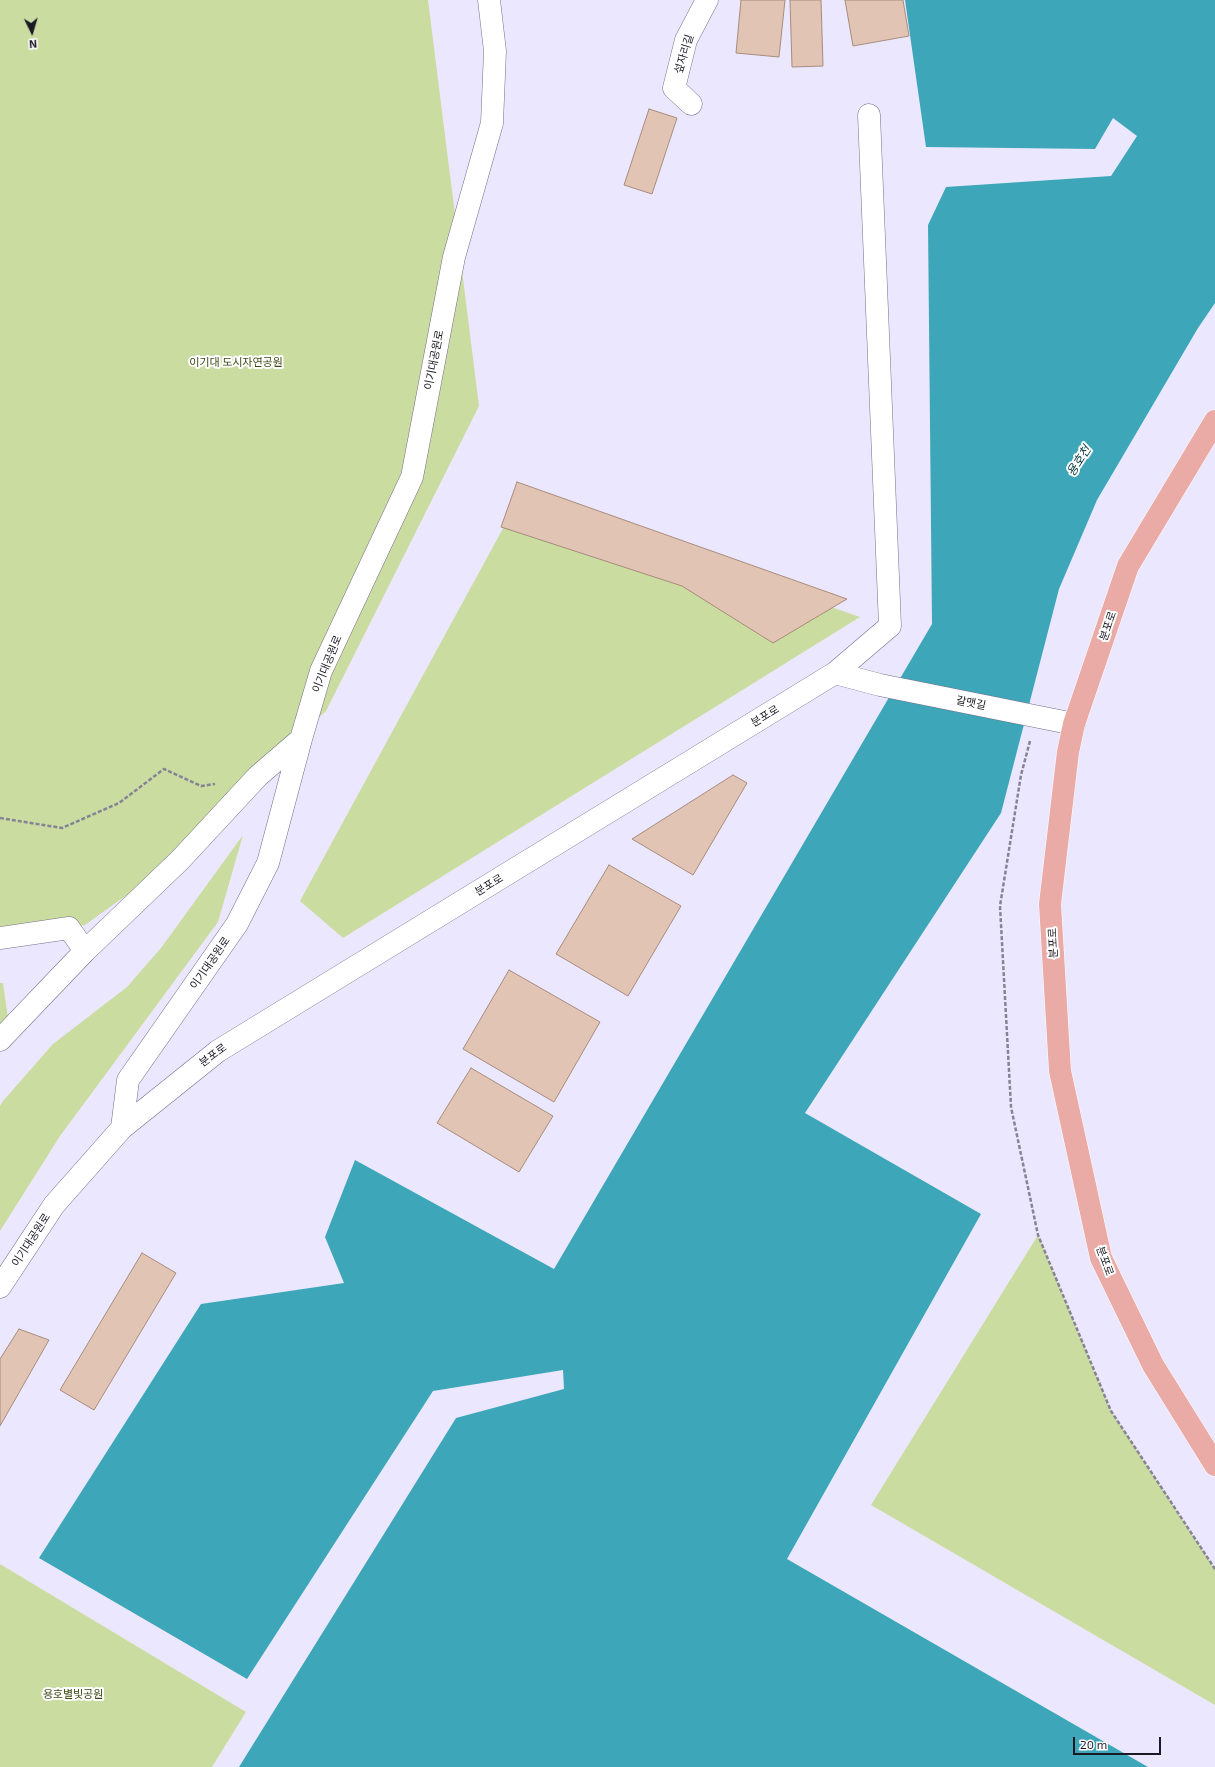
<!DOCTYPE html>
<meta charset="utf-8">
<style>
body{margin:0}
#map{position:relative;width:1215px;height:1767px;overflow:hidden;background:#ebe7ff;font-family:"Exo 2",sans-serif}
canvas{display:block}
.north{position:absolute;left:12px;top:12px;width:40px;height:40px;-webkit-text-stroke:3px #fff;paint-order:stroke;rotate:175deg;font-size:11px;font-weight:700;line-height:16px;text-align:center;color:#1b1923}
.north::after{content:'';display:block;margin:auto;width:14px;height:18px;background:#1b1923;clip-path:polygon(50% 0,100% 100%,50% 72%,0 100%)}
.scale{position:absolute;left:1073px;top:1737px;width:88px;height:18px;box-sizing:border-box;border:2px solid #1b1923;border-top:0;padding-left:5px;font-size:12px;line-height:14px;white-space:nowrap;color:#1b1923;-webkit-text-stroke:3px #fff;paint-order:stroke}
</style>
<div id="map">
<canvas width="1215" height="1767"></canvas>
<div class="north">N</div>
<div class="scale">20 m</div>
</div>
<script>
const g = document.querySelector('canvas').getContext('2d');
g.lineJoin = 'round';
function fillPath(path, color) { g.fillStyle = color; g.fill(path, 'evenodd'); }
const poly = rows => new Path2D(rows.map(r => 'M' + r).join(''));
function strokePath(path, color, width, dash) { g.strokeStyle = color; g.lineWidth = width; g.lineCap = dash ? 'butt' : 'round'; g.setLineDash(dash || []); g.stroke(path); }
function label(font, color, halo, rows, align = 'center') {
  g.font = font + ' "Exo 2","Noto Sans KR",sans-serif'; g.lineWidth = 4; g.setLineDash([]); g.textBaseline = 'middle'; g.strokeStyle = halo; g.fillStyle = color; for (const [text, x, y, turn = 0] of rows) {
    g.save(); g.translate(x, y); g.rotate((+turn || 0) * Math.PI / 180); g.textAlign = isNaN(turn) ? turn : align; if (halo) g.strokeText(text, 0, 0); g.fillText(text, 0, 0); g.restore();
  }
}
fillPath(poly([
 [0,0,428,0,479,406,326,711,156,874,85,925,0,936],
 [519,499,860,617,343,938,300,901],
 [243,835,218,922,60,1136,0,1231,0,1106,3,1101,53,1044,127,987,161,948],
 [0,983,3,983,8,1018,0,1027],
 [1038,1235,1111,1411,1215,1569,1215,1705,871,1505],
 [0,1564,246,1712,212,1767,0,1767]
]), '#cbdca1');
fillPath(poly([
 [905,0,1215,0,1215,303,1198,328,1097,500,1059,589,1001,813,805,1113,981,1214,787,1559,1148,1767,239,1767,456,1418,564,1389,563,1370,433,1391,247,1679,39,1558,201,1304,344,1283,325,1237,355,1160,554,1269,932,624,928,225,946,187,1111,176,1137,136,1113,118,1095,149,926,147]
]), '#3da7b9');
const building = poly([
 [741,0,785,0,779,57,736,53,741,0],
 [790,0,821,0,823,66,792,67,790,0],
 [845,0,903,0,909,36,853,46,845,0],
 [649,109,677,118,652,194,624,185,649,109],
 [517,482,847,599,773,643,682,586,501,527,517,482],
 [733,775,747,783,693,875,632,839,733,775],
 [609,865,681,906,628,996,556,954,609,865],
 [509,970,600,1022,554,1102,463,1049,509,970],
 [471,1068,553,1116,519,1172,437,1123,471,1068],
 [142,1253,176,1273,94,1410,60,1390,142,1253],
 [19,1329,49,1340,0,1426,0,1359,19,1329]
]);
fillPath(building, '#e1c4b3');
strokePath(building, '#a78c7c', 1);
const minor = poly([
 [691,104,674,88,686,40,707,0],
 [835,673,890,626,869,115],
 [0,938,69,928,85,951,0,1040],
 [85,951,180,860,258,776,301,739],
 [122,1128,128,1080,237,924,268,863,301,739,321,671,412,477,454,257,492,123,495,51,489,0],
 [0,1287,54,1205,122,1128,218,1051,835,673,880,685,1074,724]
]);
const major = poly([
 [1215,421,1128,566,1074,724,1068,752,1050,904,1060,1071,1101,1258,1153,1365,1215,1465]
]);
strokePath(minor, '#746f8a', 23);
strokePath(major, '#fff', 23);
strokePath(poly([
 [1030,741,1021,775,1000,906,1011,1107,1038,1235,1111,1411,1215,1569],
 [0,818,62,828,119,803,164,769,201,786,215,784]
]), '#868395', 2.5, [4, 2]);
strokePath(minor, '#fff', 22);
strokePath(major, '#eaaaa5', 22);
label('11px', '#1b1923', '#fff', [
 ["섶자리길",684,54,-73],
 ["이기대공원로",434,360,-79],
 ["분포로",1108,626,-71],
 ["이기대공원로",327,664,-68],
 ["갈맷길",971,703,11],
 ["분포로",765,716,-31],
 ["분포로",489,885,-31],
 ["분포로",1053,943,-93],
 ["이기대공원로",210,963,-55],
 ["분포로",213,1055,-36],
 ["이기대공원로",31,1240,-57],
 ["분포로",1105,1261,70]
]);
label('11px', '#3c4813', '#fff', [
 ["이기대 도시자연공원",236,362],
 ["용호별빛공원",73,1694]
]);
label('italic 12px', '#01343c', '#fff', [
 ["용호천",1079,461,-57]
]);
</script>
